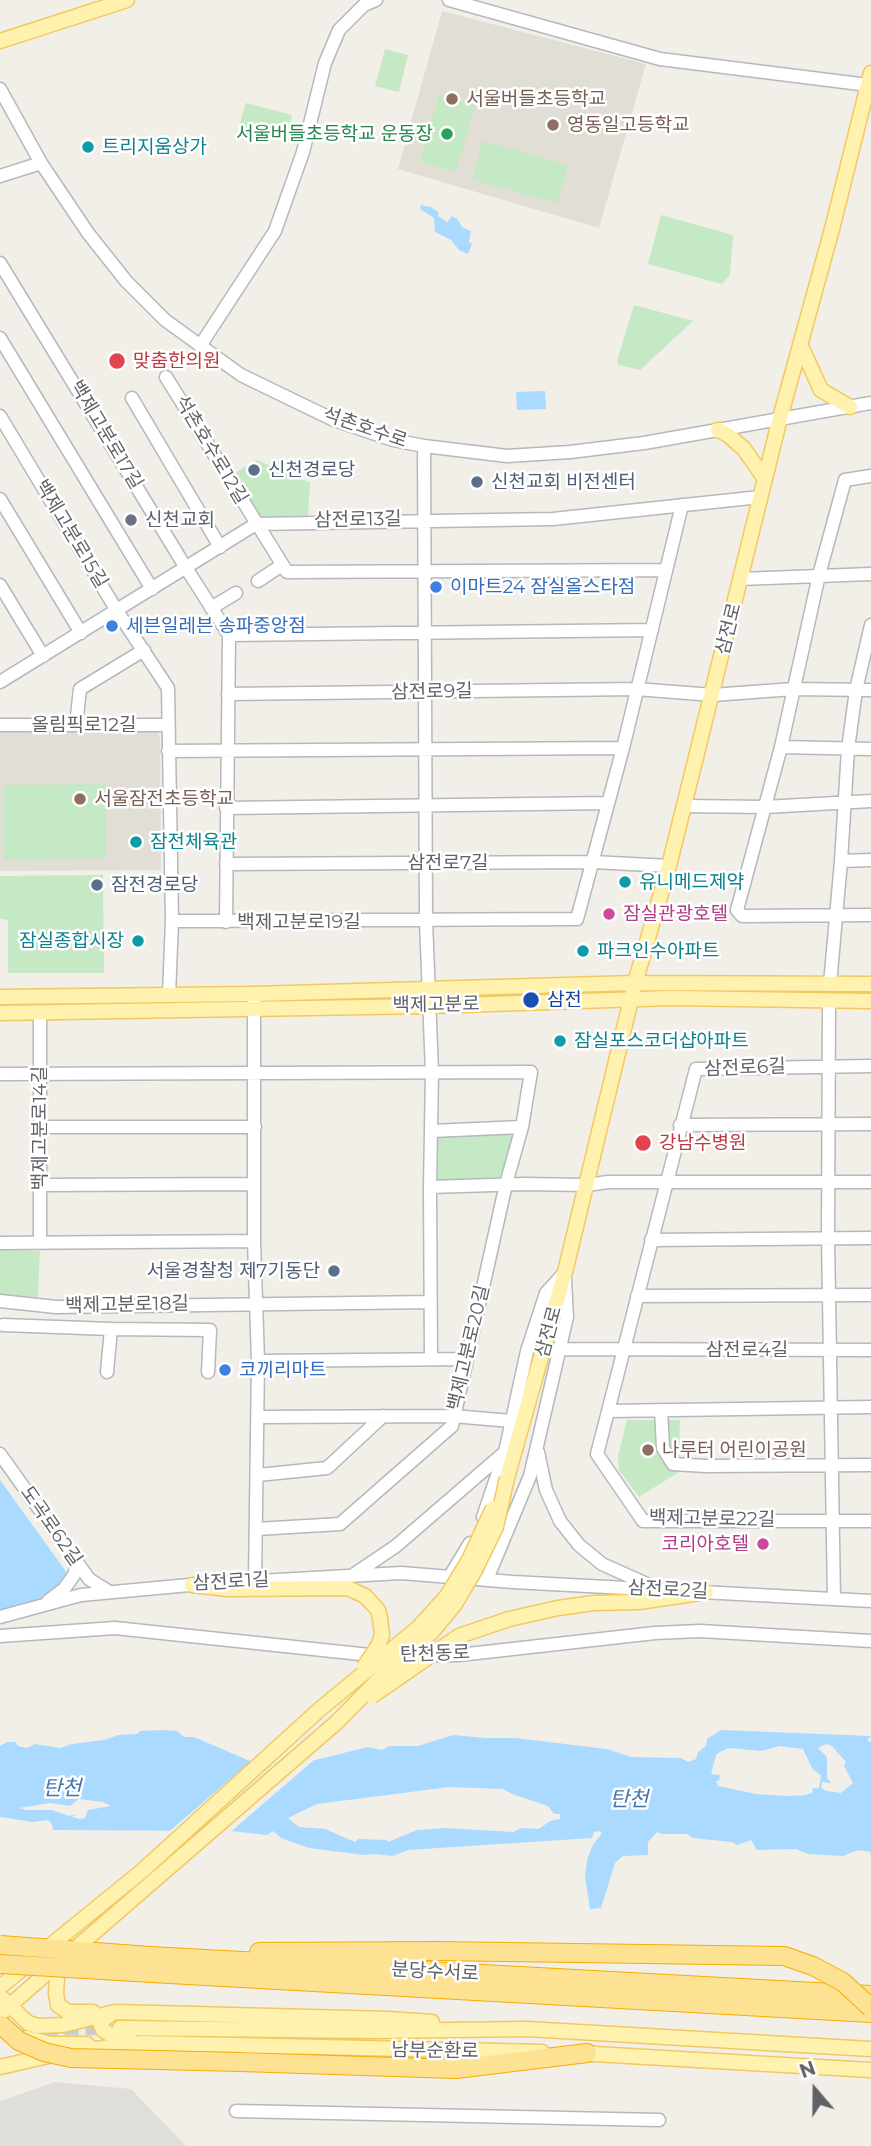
<!DOCTYPE html>
<meta charset="utf-8">
<style>
body{margin:0}
#map{position:relative;width:871px;height:2146px;overflow:hidden;background:#f1efe8;font-family:Montserrat,sans-serif}
canvas{display:block}
.north{position:absolute;left:780px;top:2055px;width:70px;height:70px;-webkit-text-stroke:5px #fff;paint-order:stroke;rotate:340deg;font-size:19px;font-weight:700;line-height:28px;text-align:center;color:#5f6368}
.north::after{content:'';display:block;margin:auto;width:24px;height:32px;background:#5f6368;clip-path:polygon(50% 0,100% 100%,50% 72%,0 100%)}
</style>
<div id="map">
<canvas width="871" height="2146"></canvas>
<div class="north">N</div>
</div>
<script>
const g = document.querySelector('canvas').getContext('2d');
g.lineJoin = 'round';
function fillPath(path, color) { g.fillStyle = color; g.fill(path, 'evenodd'); }
const poly = rows => new Path2D(rows.map(r => 'M' + r).join(''));
function strokePath(path, color, width, dash) { g.strokeStyle = color; g.lineWidth = width; g.lineCap = dash ? 'butt' : 'round'; g.setLineDash(dash || []); g.stroke(path); }
function label(font, color, halo, rows, align = 'center') {
  g.font = font + ' Montserrat,"Noto Sans KR",sans-serif'; g.lineWidth = 5; g.setLineDash([]); g.textBaseline = 'middle'; g.strokeStyle = halo; g.fillStyle = color; for (const [text, x, y, turn = 0] of rows) {
    g.save(); g.translate(x, y); g.rotate((+turn || 0) * Math.PI / 180); g.textAlign = isNaN(turn) ? turn : align; if (halo) g.strokeText(text, 0, 0); g.fillText(text, 0, 0); g.restore();
  }
}
fillPath(poly([
 [55,2082,131,2089,186,2146,0,2146,0,2101]
]), '#e0deda');
fillPath(poly([
 [442,11,646,64,599,228,398,169],
 [0,728,154,728,160,736,161,870,0,871]
]), '#e1ded6');
fillPath(poly([
 [385,49,408,55,399,92,375,86],
 [439,95,475,105,456,172,420,162],
 [246,103,292,115,286,139,239,126],
 [483,141,568,165,557,203,472,180],
 [661,215,733,235,730,274,722,284,648,264],
 [634,305,693,321,640,370,619,365,617,361],
 [257,460,310,483,308,517,257,518,231,475],
 [106,784,106,858,4,860,3,785],
 [103,875,104,973,8,973,8,920,0,919,0,876],
 [522,1127,506,1184,430,1187,431,1131],
 [0,1250,40,1251,38,1297,0,1296],
 [627,1420,680,1420,679,1454,687,1467,639,1497,619,1470,618,1456]
]), '#c5e8c5');
fillPath(poly([
 [421,205,431,207,439,213,438,216,447,222,452,216,457,219,463,228,471,231,469,242,472,244,468,254,459,250,451,240,435,232,434,218,420,209],
 [545,391,546,409,517,410,516,392],
 [0,1480,67,1573,52,1597,0,1612],
 [162,1730,177,1731,184,1737,194,1737,250,1761,315,1760,368,1747,382,1750,389,1746,418,1746,453,1735,486,1738,515,1738,607,1749,631,1757,681,1758,688,1762,696,1759,698,1752,706,1746,707,1739,721,1730,871,1736,867,1741,871,1742,871,1855,870,1852,858,1850,843,1856,808,1854,796,1849,757,1850,751,1840,737,1845,732,1842,693,1838,687,1834,662,1834,657,1832,648,1842,648,1855,623,1856,615,1863,601,1908,590,1909,585,1877,587,1860,593,1845,602,1833,598,1831,594,1832,592,1838,408,1850,393,1856,374,1854,364,1855,309,1848,281,1838,273,1831,267,1835,231,1831,53,1830,52,1824,48,1820,33,1822,0,1817,0,1746,7,1742,15,1742,18,1746,27,1748,35,1744,60,1748,72,1744,104,1740,118,1735,137,1734,140,1731],
 [826,1744,832,1746,846,1762,844,1766,853,1783,841,1793,827,1791,821,1788,822,1782,831,1783,827,1778,827,1757,818,1748],
 [780,1746,803,1749,812,1768,821,1776,819,1788,813,1788,812,1793,805,1795,789,1796,756,1794,718,1786,716,1781,719,1781,720,1775,711,1774,716,1755,720,1752,729,1748,761,1751],
 [449,1787,503,1789,512,1794,548,1806,554,1814,560,1814,560,1819,550,1821,539,1829,522,1828,513,1832,445,1828,417,1830,388,1842,387,1840,358,1839,355,1842,325,1829,299,1827,288,1818,317,1804],
 [79,1799,103,1802,111,1806,88,1810,85,1818,80,1819,72,1817,77,1814,69,1816,52,1810,26,1810,19,1808,50,1803,70,1806]
]), '#aadaff');
fillPath(poly([
 [321,1754,227,1835,165,1835,255,1758,314,1756]
]), '#f1efe8');
strokePath(poly([
 [2,2034,29,2029,111,2028]
]), '#ccccc8', 14, [14, 7]);
const minor = poly([
 [449,0,660,59,868,85],
 [0,89,41,163,88,233,126,281,165,320,241,375,334,420,393,440,424,446,507,456,570,452,644,443,871,403],
 [0,176,41,163],
 [0,263,186,568,229,635,226,922],
 [0,338,152,589],
 [200,346,275,231,303,152,325,63,339,30,364,5,376,0],
 [166,377,287,572,666,570],
 [132,398,220,547],
 [0,416,117,611,168,688,172,921,169,995],
 [424,446,426,921,432,1073,430,1187,431,1359],
 [871,476,845,480,819,575,781,747,737,910,742,916,871,915],
 [0,499,81,633],
 [741,579,871,574],
 [258,581,282,565],
 [0,585,43,656],
 [211,608,236,593],
 [229,635,652,630],
 [0,682,256,524,553,519,760,497],
 [228,694,636,689,713,695,793,689,871,690],
 [0,725,168,725],
 [76,725,80,689,144,650],
 [781,747,871,749],
 [168,751,623,748],
 [684,806,765,807,871,801],
 [226,808,608,803],
 [841,861,871,860],
 [226,864,593,862,669,866],
 [172,921,577,919,623,748,682,505],
 [830,984,841,861,848,749,856,690,871,625],
 [829,1000,828,1237,834,1599],
 [254,1001,254,1241,258,1361,255,1581],
 [40,1013,40,1243],
 [871,1066,696,1069,597,1454,643,1521,871,1521],
 [0,1074,531,1072,522,1127,506,1184,452,1426,340,1524,257,1529],
 [680,1125,871,1124],
 [40,1127,255,1127],
 [431,1131,522,1127],
 [40,1185,254,1184],
 [430,1187,524,1184,587,1185,608,1182,871,1182],
 [651,1240,871,1238],
 [0,1243,254,1241],
 [637,1296,871,1295],
 [0,1301,56,1307,430,1302],
 [3,1325,111,1329],
 [561,1349,871,1350],
 [258,1361,466,1359],
 [107,1372,111,1329,210,1330,208,1372],
 [661,1410,663,1448,673,1464,705,1466,871,1465],
 [608,1411,871,1407],
 [258,1417,453,1416,511,1421],
 [538,1452,546,1490,560,1521,579,1545,602,1564,649,1585],
 [0,1454,89,1579,108,1591],
 [258,1475,327,1468,383,1416],
 [483,1517,505,1452,527,1351,546,1293,565,1272],
 [353,1575,396,1546,505,1452],
 [450,1576,470,1543],
 [487,1579,530,1476,567,1317,565,1279],
 [225,1583,401,1573,513,1582,871,1601],
 [48,1601,64,1589,74,1575,77,1564],
 [0,1617,81,1595,200,1584],
 [0,1636,115,1628,379,1656],
 [400,1656,459,1655,655,1633,700,1631,871,1641],
 [236,2111,659,2120]
]);
const major = poly([
 [0,41,127,0],
 [800,344,821,390,850,407],
 [718,430,728,435,744,449,765,479],
 [0,997,254,994,635,983,871,984],
 [0,1013,430,1006,671,998,871,1001],
 [507,1478,565,1272,635,983,669,866,780,418,832,229,871,73],
 [192,1585,228,1589,348,1588,365,1596,378,1610,380,1618],
 [509,1619,558,1608,594,1603,639,1602,706,1592],
 [58,1963,56,1993,58,2005,68,2012,93,2012],
 [0,1987,45,1950],
 [0,1996,28,2023,38,2026,63,2025,115,2012,388,2019,432,2022],
 [0,2014,57,1964],
 [111,2014,100,2022,103,2030,113,2036,131,2041],
 [120,2028,377,2031,527,2029,871,2049],
 [27,2038,51,2044,87,2044],
 [73,2052,141,2043,542,2052],
 [577,2053,871,2070],
 [0,2067,53,2055]
]);
const highway = poly([
 [259,1952,437,1951],
 [150,1956,871,1995],
 [152,1973,871,2013],
 [241,2062,456,2069,587,2053]
]);
strokePath(minor, '#b5b8bc', 15);
strokePath(major, '#f2c960', 17);
strokePath(highway, '#f9ab00', 20);
strokePath(minor, '#fff', 12);
strokePath(major, '#fff2af', 14);
strokePath(highway, '#fde293', 18);
const majorBridge = poly([
 [364,1667,378,1646,382,1635,380,1618],
 [372,1696,459,1636,509,1619],
 [45,1950,142,1871,319,1710,418,1628,447,1596,469,1560,493,1508],
 [68,1955,337,1722,382,1676,431,1633,455,1604,474,1572,496,1527,507,1478]
]);
const highwayBridge = poly([
 [0,1945,150,1956],
 [437,1951,784,1956,813,1966,843,1982,871,2008],
 [0,1964,152,1973],
 [0,2024,19,2041,44,2052,71,2058,241,2062]
]);
strokePath(majorBridge, '#f2c960', 17, []);
strokePath(highwayBridge, '#f9ab00', 20, []);
strokePath(majorBridge, '#fff2af', 14);
strokePath(highwayBridge, '#fde293', 18);
for (const [x, y, r, color] of [
 [452,99,7,"#8d6e63"],
 [553,125,7,"#8d6e63"],
 [447,134,7,"#2e9e5b"],
 [88,147,7,"#0f9aa8"],
 [117,361,9,"#e0444e"],
 [254,470,7,"#5c6f8a"],
 [477,482,7,"#5c6f8a"],
 [131,520,7,"#6b7280"],
 [436,587,7,"#3f7fe0"],
 [112,626,7,"#3f7fe0"],
 [80,799,7,"#8d6e63"],
 [136,842,7,"#0f9aa8"],
 [625,882,7,"#0f9aa8"],
 [97,885,7,"#5c6f8a"],
 [609,914,7,"#d1479c"],
 [138,941,7,"#0f9aa8"],
 [583,951,7,"#0f9aa8"],
 [531,1000,9,"#1a4fb4"],
 [560,1041,7,"#0f9aa8"],
 [643,1143,9,"#e0444e"],
 [334,1271,7,"#5c6f8a"],
 [225,1370,7,"#3f7fe0"],
 [648,1450,7,"#8d6e63"],
 [763,1544,7,"#d1479c"]
]) { const dot = new Path2D(); dot.arc(x, y, r, 0, 2 * Math.PI); g.fillStyle = color; g.fill(dot); strokePath(dot, '#fff', 2.5); }
label('19px', '#785e54', '#fff', [
 ["서울버들초등학교",466,99],
 ["영동일고등학교",567,125],
 ["서울잠전초등학교",94,799],
 ["나루터 어린이공원",662,1450]
], 'left');
label('19px', '#27864d', '#fff', [
 ["서울버들초등학교 운동장",433,134]
], 'right');
label('19px', '#0d838f', '#fff', [
 ["트리지움상가",102,147],
 ["잠전체육관",150,842],
 ["유니메드제약",639,882],
 ["잠실종합시장",124,941,"right"],
 ["파크인수아파트",597,951],
 ["잠실포스코더샵아파트",574,1041]
], 'left');
label('19px', '#be3a42', '#fff', [
 ["맞춤한의원",133,361],
 ["강남수병원",659,1143]
], 'left');
label('19px', '#5f6368', '#fff', [
 ["석촌호수로",365,428,19],
 ["백제고분로17길",106,435,59],
 ["석촌호수로12길",211,450,59],
 ["삼전로13길",358,520,-1],
 ["백제고분로15길",71,534,59],
 ["삼전로",729,629,-76],
 ["삼전로9길",432,692,-1],
 ["올림픽로12길",84,725],
 ["삼전로7길",448,863],
 ["백제고분로19길",299,922],
 ["백제고분로",436,1005,-1],
 ["삼전로6길",745,1068,-2],
 ["백제고분로14길",40,1128,-90],
 ["백제고분로18길",127,1305,-1],
 ["삼전로",549,1332,-75],
 ["백제고분로20길",469,1348,-77],
 ["삼전로4길",747,1350],
 ["백제고분로22길",712,1519,1],
 ["도곡로62길",51,1526,55],
 ["삼전로1길",231,1582,-3],
 ["삼전로2길",668,1590,3],
 ["탄천동로",435,1654,-2],
 ["분당수서로",435,1972,3],
 ["남부순환로",435,2051,1]
]);
label('19px', '#4e5e75', '#fff', [
 ["신천경로당",268,470],
 ["신천교회 비전센터",491,482],
 ["잠전경로당",111,885],
 ["서울경찰청 제7기동단",320,1271,"right"]
], 'left');
label('19px', '#5b616d', '#fff', [
 ["신천교회",145,520]
], 'left');
label('19px', '#366cbe', '#fff', [
 ["이마트24 잠실올스타점",450,587],
 ["세븐일레븐 송파중앙점",126,626],
 ["코끼리마트",239,1370]
], 'left');
label('19px', '#b23c85', '#fff', [
 ["잠실관광호텔",623,914],
 ["코리아호텔",749,1544,"right"]
], 'left');
label('19px', '#164399', '#fff', [
 ["삼전",547,1000]
], 'left');
label('italic 21px', '#4174aa', '#fff', [
 ["탄천",62,1789],
 ["탄천",629,1800]
]);
</script>
